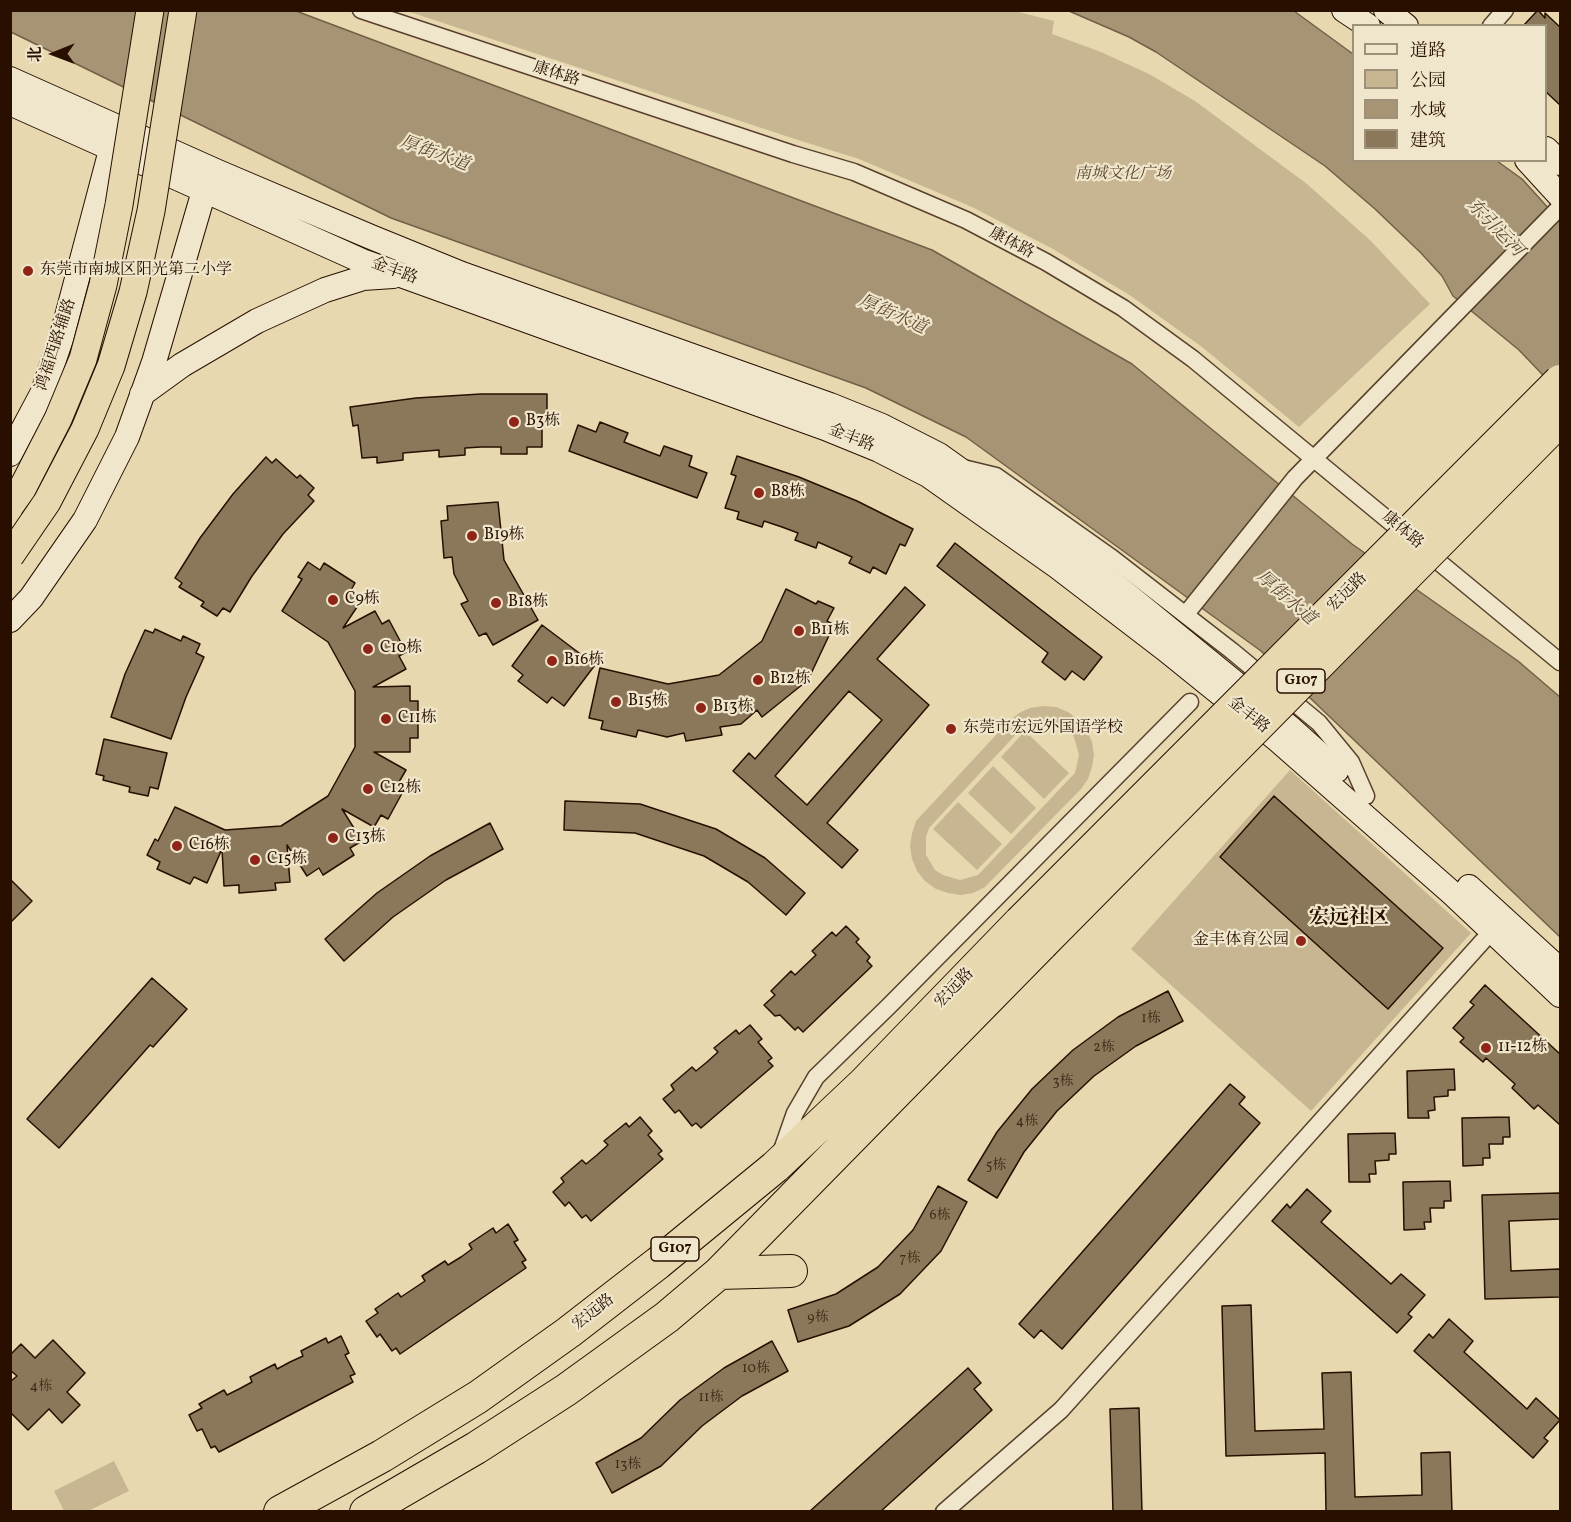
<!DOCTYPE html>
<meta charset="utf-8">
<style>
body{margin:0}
#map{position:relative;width:1571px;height:1522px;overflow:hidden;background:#e7d8af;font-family:Vollkorn,"Noto Serif SC",serif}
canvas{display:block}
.frame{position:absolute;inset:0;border:12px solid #280f00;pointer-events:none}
.legend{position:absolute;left:1352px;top:24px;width:195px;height:138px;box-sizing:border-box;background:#efe6cb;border:2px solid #9f907a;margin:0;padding:8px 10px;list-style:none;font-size:18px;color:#280f00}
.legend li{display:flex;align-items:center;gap:12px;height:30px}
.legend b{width:30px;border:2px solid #9f907a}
.north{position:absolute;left:24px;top:24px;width:60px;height:60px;-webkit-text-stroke:4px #efe6cb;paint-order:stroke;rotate:269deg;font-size:16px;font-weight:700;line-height:24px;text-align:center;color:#280f00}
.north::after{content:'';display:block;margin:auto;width:21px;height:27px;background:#280f00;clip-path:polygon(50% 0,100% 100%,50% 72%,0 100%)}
</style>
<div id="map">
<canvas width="1571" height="1522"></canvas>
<div class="frame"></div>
<ul class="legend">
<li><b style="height:8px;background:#efe6cb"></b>道路</li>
<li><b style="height:16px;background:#c7b691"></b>公园</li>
<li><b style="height:16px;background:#a69474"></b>水域</li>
<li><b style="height:16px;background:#8b785b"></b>建筑</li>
</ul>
<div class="north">北</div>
</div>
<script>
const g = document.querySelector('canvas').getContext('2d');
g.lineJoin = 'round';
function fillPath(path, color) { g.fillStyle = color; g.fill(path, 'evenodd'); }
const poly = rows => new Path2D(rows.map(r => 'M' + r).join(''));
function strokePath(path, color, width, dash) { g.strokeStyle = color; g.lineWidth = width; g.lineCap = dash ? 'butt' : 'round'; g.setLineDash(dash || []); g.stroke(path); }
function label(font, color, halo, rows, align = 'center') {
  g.font = font + ' Vollkorn,"Noto Serif SC",serif'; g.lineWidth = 4.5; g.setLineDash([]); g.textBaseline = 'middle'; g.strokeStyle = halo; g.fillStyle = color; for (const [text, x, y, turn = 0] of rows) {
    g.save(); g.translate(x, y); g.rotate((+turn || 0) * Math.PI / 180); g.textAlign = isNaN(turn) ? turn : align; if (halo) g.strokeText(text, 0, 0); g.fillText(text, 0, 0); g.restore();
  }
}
fillPath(poly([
 [1011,10,1054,21,1052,34,1101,52,1149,74,1195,101,1307,184,1371,241,1430,304,1299,427,1202,347,1131,296,1053,249,972,207,859,159,798,140,407,11],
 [1043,706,1056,707,1068,712,1079,720,1087,730,1092,742,1094,755,1092,767,1088,779,1081,789,985,887,973,893,961,895,948,893,936,889,925,881,917,871,912,859,910,846,912,833,916,821,1009,721,1019,713,1030,708],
 [1044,721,1061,725,1074,737,1079,755,1075,773,978,875,960,880,943,875,935,870,926,855,926,837,929,828,1019,731,1026,726],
 [1025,731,1069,773,1044,799,1001,757],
 [993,766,1036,808,1011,834,968,793],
 [1290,770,1471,933,1311,1111,1131,949],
 [958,802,1002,844,977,870,933,829],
 [114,1461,129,1491,88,1511,64,1511,54,1491]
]), '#c7b691');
const water = poly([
 [10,11,296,11,932,250,1132,364,1352,544,1518,661,1560,697,1560,937,1261,651,966,437,866,388,391,218,11,32,10,11],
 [1069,11,1294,11,1353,54,1354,160,1497,161,1522,179,1560,221,1560,393,1519,350,1453,296,1442,276,1421,253,1375,209,1325,166,1156,52,1129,37,1069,11]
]);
fillPath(water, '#a69474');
strokePath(water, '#745f46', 1.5);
const building = poly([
 [1538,10,1545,18,1545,13,1560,27,1560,105,1545,91,1545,26,1523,26,1538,10],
 [481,394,547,394,547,414,542,414,542,447,527,447,527,454,501,454,501,447,481,447,465,448,465,455,439,457,439,450,403,453,403,460,377,463,377,457,362,458,358,425,353,426,350,407,416,398,481,394],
 [600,422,628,433,624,442,660,456,664,446,692,456,689,466,707,473,697,498,569,451,578,425,596,432,600,422],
 [737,456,799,477,857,501,913,529,905,546,900,544,886,574,873,567,870,573,849,563,852,557,818,542,816,548,795,540,798,533,782,527,764,521,762,527,737,519,739,512,725,508,736,476,731,474,737,456],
 [266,457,272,463,276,459,297,478,300,475,314,488,308,495,314,501,283,534,252,576,230,612,223,608,217,616,201,606,204,602,179,587,182,583,175,578,200,538,233,494,266,457],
 [498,502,504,560,538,620,493,645,486,633,479,636,461,604,468,601,454,574,452,557,444,558,441,521,448,520,447,506,498,502],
 [955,543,1102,657,1084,680,1072,671,1065,680,1042,662,1048,653,937,566,955,543],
 [308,562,320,570,324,563,355,583,351,590,363,598,343,628,375,611,382,624,389,620,406,652,399,656,406,669,373,687,410,686,410,701,418,701,418,738,410,738,410,752,374,752,406,770,399,782,406,786,388,819,381,815,374,827,342,809,362,841,350,848,354,855,323,875,319,868,307,876,287,845,290,882,275,883,276,890,239,893,239,885,224,886,222,849,207,883,194,877,190,884,157,869,160,862,147,855,155,839,158,841,175,807,225,830,281,826,328,796,355,747,355,691,328,642,282,611,302,579,298,577,308,562],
 [905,587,925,605,877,659,929,705,827,823,858,850,842,868,733,771,749,753,755,759,905,587],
 [849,691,882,720,807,805,775,776,849,691],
 [786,589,816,604,818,601,834,608,827,621,834,625,808,680,762,717,757,710,741,724,720,727,722,735,686,741,684,733,667,737,638,730,636,737,601,729,603,721,589,718,600,668,668,684,719,675,762,641,786,589],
 [542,625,595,665,564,706,552,697,547,703,518,681,523,675,512,666,542,625],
 [155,629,181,641,183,636,200,644,196,653,204,657,186,697,171,739,111,717,125,674,145,630,153,633,155,629],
 [104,739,167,753,158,789,150,787,148,796,129,792,130,787,103,780,104,776,96,774,104,739],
 [1274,796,1443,948,1388,1009,1220,857,1274,796],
 [565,801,640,804,716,829,765,858,805,893,786,915,748,882,704,856,635,833,564,830,565,801],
 [490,823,503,849,446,880,393,917,344,961,325,939,377,893,430,856,490,823],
 [10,879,32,901,10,923,10,879],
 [846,926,859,939,856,942,870,957,867,961,872,966,803,1032,798,1027,795,1030,780,1015,775,1016,764,1005,775,995,771,991,791,971,795,975,816,955,812,951,832,932,836,936,846,926],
 [152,978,187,1009,153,1047,150,1045,59,1148,27,1119,152,978],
 [1485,985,1560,1054,1560,1125,1538,1105,1534,1109,1512,1088,1515,1084,1486,1058,1483,1062,1460,1042,1464,1038,1453,1028,1474,1005,1470,1002,1485,985],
 [1168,991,1183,1021,1136,1046,1094,1076,1057,1111,1024,1152,997,1198,968,1180,997,1132,1032,1089,1073,1050,1118,1017,1168,991],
 [750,1025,762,1039,758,1042,772,1058,768,1061,773,1066,701,1128,696,1123,692,1126,679,1110,675,1113,663,1099,674,1090,671,1085,692,1067,696,1071,707,1062,718,1052,714,1048,736,1030,739,1034,750,1025],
 [1454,1069,1455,1090,1448,1090,1448,1096,1434,1097,1435,1110,1428,1111,1429,1118,1408,1118,1407,1071,1454,1069],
 [1230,1084,1245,1097,1239,1104,1260,1123,1062,1349,1041,1330,1034,1338,1019,1324,1230,1084],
 [640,1117,652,1131,648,1135,662,1151,658,1154,663,1159,591,1221,586,1215,582,1218,569,1202,565,1206,553,1192,564,1182,561,1178,582,1160,586,1164,597,1155,608,1145,604,1141,626,1123,629,1127,640,1117],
 [1509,1117,1510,1137,1503,1137,1503,1144,1489,1144,1490,1158,1483,1158,1483,1165,1463,1166,1462,1118,1509,1117],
 [1395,1133,1396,1154,1389,1154,1389,1160,1375,1161,1376,1174,1369,1174,1370,1182,1349,1182,1348,1134,1395,1133],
 [1450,1181,1451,1201,1444,1201,1444,1208,1430,1208,1431,1222,1424,1222,1425,1229,1404,1230,1403,1182,1450,1181],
 [938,1186,967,1202,941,1251,900,1294,849,1326,798,1342,788,1310,836,1294,878,1267,913,1230,938,1186],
 [1307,1189,1331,1211,1321,1222,1391,1284,1401,1274,1425,1295,1408,1314,1412,1317,1397,1333,1272,1221,1287,1204,1290,1208,1307,1189],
 [1560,1193,1560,1219,1509,1221,1511,1271,1560,1269,1560,1297,1485,1299,1482,1195,1560,1193],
 [508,1224,518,1240,514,1242,526,1260,522,1262,526,1268,400,1354,396,1348,392,1351,380,1334,377,1337,366,1321,378,1313,375,1309,398,1293,401,1297,425,1281,422,1276,445,1261,448,1265,461,1257,472,1249,469,1244,493,1228,496,1233,508,1224],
 [1251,1305,1255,1431,1324,1429,1322,1373,1351,1372,1355,1497,1422,1495,1421,1453,1450,1452,1452,1512,1326,1512,1325,1453,1226,1456,1222,1306,1251,1305],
 [1449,1319,1473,1341,1464,1352,1527,1409,1536,1398,1560,1420,1544,1438,1548,1441,1533,1458,1414,1351,1429,1334,1433,1338,1449,1319],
 [341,1336,349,1353,345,1355,355,1374,350,1376,353,1382,219,1452,215,1446,211,1448,202,1429,197,1431,189,1415,202,1408,199,1404,224,1390,227,1395,239,1389,252,1382,250,1377,275,1364,277,1369,290,1362,303,1356,301,1351,326,1338,328,1343,341,1336],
 [53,1340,85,1373,67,1392,80,1405,62,1423,49,1409,28,1430,10,1412,10,1382,17,1376,10,1370,10,1355,21,1344,35,1358,53,1340],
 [772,1341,788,1371,742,1396,702,1426,661,1466,612,1493,596,1463,641,1438,680,1400,724,1368,772,1341],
 [968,1368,981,1383,974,1389,992,1410,967,1433,880,1512,809,1512,968,1368],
 [1139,1408,1142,1512,1113,1512,1110,1409,1139,1408]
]);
fillPath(building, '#8b785b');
strokePath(building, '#280f00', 1.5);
const street = poly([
 [361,10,793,154,854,172,966,220,1046,262,1123,308,1193,359,1560,662],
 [1491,26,1505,10],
 [963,468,996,476,1112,558,1232,651,1319,723,1351,762,1366,796],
 [1186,614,1295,478,1560,207],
 [781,1153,795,1113,816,1077,889,1006,1190,702],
 [944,1512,1061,1410,1499,923]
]);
const secondary = poly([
 [1344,10,1368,26],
 [1386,10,1406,26],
 [10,79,218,172,371,237,462,274,830,405,882,426,939,455,1071,549,1289,727,1337,770],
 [10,103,362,261,825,428,879,450,928,475,1058,567,1165,649,1279,741,1453,894,1560,995],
 [1546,149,1560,163],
 [1527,160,1560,196],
 [142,394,182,365,257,321,325,290,363,278,393,276],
 [10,454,43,392,61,339,115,135],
 [10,620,31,598,85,520,127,437,154,362,209,174],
 [1469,887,1560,970]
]);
const highway = poly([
 [719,1273,791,1271],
 [280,1512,382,1456,478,1397,569,1332,658,1263,775,1167,864,1083,1020,922],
 [366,1512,476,1448,566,1390,667,1317,719,1273,1042,944]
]);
strokePath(street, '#58412c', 19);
strokePath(secondary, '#280f00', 26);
strokePath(highway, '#280f00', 34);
strokePath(street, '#efe6cb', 16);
strokePath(secondary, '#efe6cb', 24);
strokePath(highway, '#e7d8af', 32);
const primaryBridge = poly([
 [10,506,22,489,58,419,83,359,103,285,119,205,150,10],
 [10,556,47,502,85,429,111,366,133,292,151,211,183,10]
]);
const highwayBridge = poly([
 [1020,922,1560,381],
 [1042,944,1560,420]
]);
strokePath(primaryBridge, '#280f00', 29, []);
strokePath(highwayBridge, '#280f00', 34, []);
strokePath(primaryBridge, '#e7d8af', 27);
strokePath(highwayBridge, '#e7d8af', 32);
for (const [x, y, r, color] of [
 [28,271,6,"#8f2418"],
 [514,422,6,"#8f2418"],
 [759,493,6,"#8f2418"],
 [472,536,6,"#8f2418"],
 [333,600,6,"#8f2418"],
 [496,603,6,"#8f2418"],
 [799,631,6,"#8f2418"],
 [368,649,6,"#8f2418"],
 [552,661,6,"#8f2418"],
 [758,680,6,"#8f2418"],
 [616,702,6,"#8f2418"],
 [701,708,6,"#8f2418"],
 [386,719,6,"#8f2418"],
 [951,729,6,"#8f2418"],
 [368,789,6,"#8f2418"],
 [333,838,6,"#8f2418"],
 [177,846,6,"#8f2418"],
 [255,860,6,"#8f2418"],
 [1301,941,6,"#8f2418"],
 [1486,1048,6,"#8f2418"]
]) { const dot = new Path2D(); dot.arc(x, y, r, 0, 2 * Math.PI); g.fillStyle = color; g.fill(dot); strokePath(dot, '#efe6cb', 2); }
label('14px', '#412917', null, [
 ["1栋",1151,1019],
 ["2栋",1104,1048],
 ["3栋",1063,1082],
 ["4栋",1027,1122],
 ["5栋",996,1166],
 ["6栋",940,1216],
 ["7栋",910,1259],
 ["9栋",818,1318],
 ["10栋",756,1369],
 ["4栋",41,1387],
 ["11栋",711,1398],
 ["13栋",628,1465]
]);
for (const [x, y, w] of [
 [1301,681,48],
 [675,1249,48]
]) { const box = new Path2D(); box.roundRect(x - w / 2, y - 12, w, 24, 4.5); g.fillStyle = '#efe6cb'; g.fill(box); strokePath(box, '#280f00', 1.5); }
label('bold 15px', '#280f00', null, [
 ["G107",1301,681],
 ["G107",675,1249]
]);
label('16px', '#280f00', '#efe6cb', [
 ["康体路",556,75,18],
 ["康体路",1011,244,28],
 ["金丰路",394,272,21],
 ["鸿福西路辅路",57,345,-72],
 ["金丰路",851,439,22],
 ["康体路",1402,531,40],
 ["宏远路",1348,593,-45],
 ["金丰路",1248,716,39],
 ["宏远路",955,989,-46],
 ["宏远路",594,1313,-38]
]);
label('italic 16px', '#604933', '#efe6cb', [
 ["南城文化广场",1123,175]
]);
label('16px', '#280f00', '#efe6cb', [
 ["东莞市南城区阳光第二小学",40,271],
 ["B3栋",526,422],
 ["B8栋",771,493],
 ["B19栋",484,536],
 ["C9栋",345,600],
 ["B18栋",508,603],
 ["B11栋",811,631],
 ["C10栋",380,649],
 ["B16栋",564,661],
 ["B12栋",770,680],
 ["B15栋",628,702],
 ["B13栋",713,708],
 ["C11栋",398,719],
 ["东莞市宏远外国语学校",963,729],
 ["C12栋",380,789],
 ["C13栋",345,838],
 ["C16栋",189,846],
 ["C15栋",267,860],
 ["金丰体育公园",1289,941,"right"],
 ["11-12栋",1498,1048]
], 'left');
label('italic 18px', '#614b34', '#efe6cb', [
 ["厚街水道",434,155,20],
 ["东引运河",1494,229,46],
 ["厚街水道",892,316,24],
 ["厚街水道",1285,599,41]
]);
label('bold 20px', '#280f00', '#efe6cb', [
 ["宏远社区",1349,919]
]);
</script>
